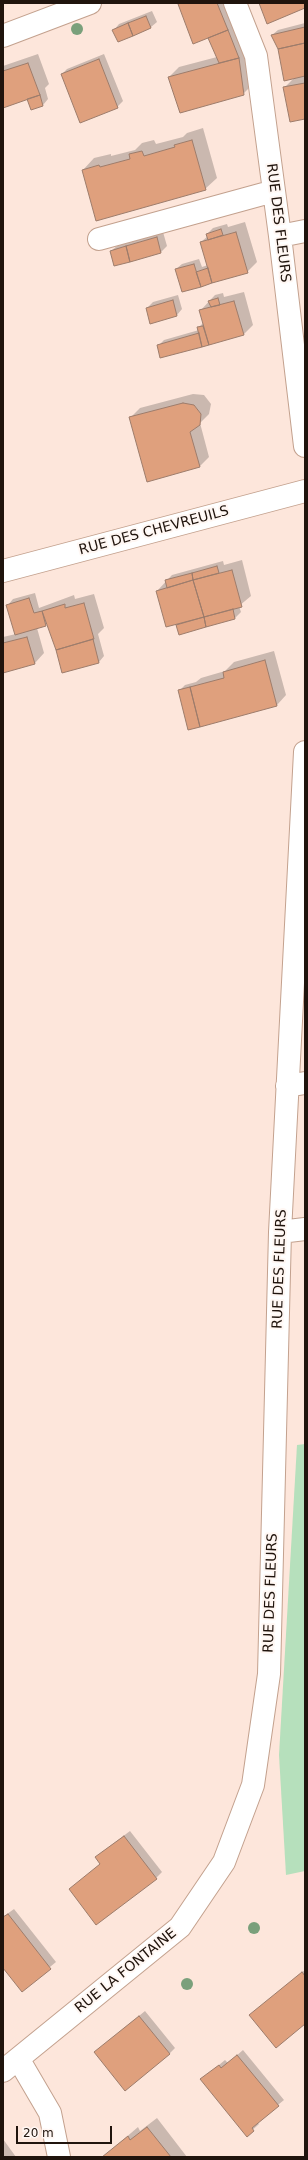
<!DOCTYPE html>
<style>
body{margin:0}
#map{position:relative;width:308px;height:2160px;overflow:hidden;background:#fde6db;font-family:"DejaVu Sans",sans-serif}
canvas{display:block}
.frame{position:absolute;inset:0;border:4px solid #20140d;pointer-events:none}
.scale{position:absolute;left:16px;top:2126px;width:96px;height:18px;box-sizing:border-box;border:2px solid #20140d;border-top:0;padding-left:5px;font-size:12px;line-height:14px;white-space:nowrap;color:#20140d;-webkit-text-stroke:3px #fff7f3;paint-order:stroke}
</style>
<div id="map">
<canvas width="308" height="2160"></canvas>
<div class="frame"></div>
<div class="scale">20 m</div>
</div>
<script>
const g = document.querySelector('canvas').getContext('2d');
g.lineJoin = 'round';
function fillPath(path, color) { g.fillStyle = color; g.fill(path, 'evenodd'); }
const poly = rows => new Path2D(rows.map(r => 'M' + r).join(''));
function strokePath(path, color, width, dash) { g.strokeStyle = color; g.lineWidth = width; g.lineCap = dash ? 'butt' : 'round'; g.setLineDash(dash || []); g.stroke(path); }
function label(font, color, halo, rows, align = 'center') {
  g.font = font + ' "DejaVu Sans",sans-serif'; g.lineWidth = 4; g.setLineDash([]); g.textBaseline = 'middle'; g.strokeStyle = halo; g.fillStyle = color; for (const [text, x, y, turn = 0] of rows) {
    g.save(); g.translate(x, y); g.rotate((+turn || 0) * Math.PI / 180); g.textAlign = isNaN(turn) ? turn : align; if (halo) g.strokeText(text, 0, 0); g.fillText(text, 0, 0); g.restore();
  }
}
fillPath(poly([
 [305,1444,305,1871,286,1875,279,1755,297,1445]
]), '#b6e0bc');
fillPath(poly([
 [180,3,230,3,253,84,243,94,169,77,179,67,217,57,209,38,179,4],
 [152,11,157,22,151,27,118,41,114,30,119,24],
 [305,23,305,118,284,88,294,78,272,35,278,30],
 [38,54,49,84,45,88,48,99,43,105,28,98,3,107,3,66],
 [104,54,123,101,117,107,62,74,67,69],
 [203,128,217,178,205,189,83,170,94,158,111,154,111,156,135,150,142,143,154,140,156,144,183,137,187,133],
 [245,222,257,262,247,272,213,282,176,269,182,264,199,259,202,267,208,265,201,242,208,236,207,234,213,228,227,224,228,227],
 [163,232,167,246,161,252,115,265,111,251,117,246],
 [244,292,253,325,243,335,208,344,158,346,164,340,199,330,198,328,204,322,200,311,215,295,223,293,224,297],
 [178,295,182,309,177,315,147,308,153,302],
 [193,394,204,395,211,404,209,414,200,423,209,457,199,467,131,417,140,408],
 [242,560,251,596,239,606,241,612,235,618,179,634,177,625,179,623,157,591,172,575,223,561,224,565],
 [35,593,39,608,74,595,75,599,94,594,104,628,98,634,104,656,99,662,57,650,47,623,37,628,44,653,35,663,3,672,3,637,16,634,8,605,13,599],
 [274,651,286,695,277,705,179,691,185,685,196,682,201,678,225,671,234,662],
 [130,1831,162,1872,156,1878,70,1889,101,1864,97,1857,102,1852],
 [14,1909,56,1962,22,1990,3,1967,3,1917],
 [305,1970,305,2023,256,2010],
 [145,2011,175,2048,169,2054,101,2047],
 [243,2050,284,2100,257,2122,259,2124,247,2135,202,2079,225,2060,228,2063],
 [157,2118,187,2157,103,2157,138,2127,140,2131],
 [3,2139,16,2157,3,2157]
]), '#0003');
const building = poly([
 [181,3,217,3,228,30,193,44,178,4,181,3],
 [259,3,305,3,305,8,267,24,259,3],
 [146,16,151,28,133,36,128,23,146,16],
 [128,23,133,36,118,42,112,30,128,23],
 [305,27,305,43,278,49,271,35,305,27],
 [228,30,239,58,219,63,208,38,228,30],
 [305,43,305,76,284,81,278,49,305,43],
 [239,58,244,95,180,113,168,77,239,58],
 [99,59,118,108,80,123,61,74,99,59],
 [28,63,40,95,3,108,3,71,28,63],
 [305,83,305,119,290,122,283,87,305,83],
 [40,95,43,106,31,110,27,99,40,95],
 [192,140,206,190,96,221,82,170,99,165,100,167,130,159,129,154,142,151,144,156,175,147,174,145,192,140],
 [221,229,223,235,208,240,206,234,221,229],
 [236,232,248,273,212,283,200,242,236,232],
 [157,237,161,253,130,262,126,246,157,237],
 [126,246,130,262,114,266,110,251,126,246],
 [194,264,201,287,182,292,175,269,194,264],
 [208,268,212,283,201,287,196,272,208,268],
 [218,298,220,305,211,307,208,301,218,298],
 [173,300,177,316,150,324,146,308,173,300],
 [234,301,244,335,209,345,199,310,234,301],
 [203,326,209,345,202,347,197,327,203,326],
 [199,333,202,347,160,358,157,345,199,333],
 [183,403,194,405,201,414,200,425,190,432,200,467,147,482,129,417,183,403],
 [217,566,219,573,193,580,192,573,217,566],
 [232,570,242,607,204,617,193,580,232,570],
 [192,573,193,580,167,588,165,580,192,573],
 [193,580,204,617,166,627,156,591,193,580],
 [29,598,34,613,42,611,46,626,15,635,6,605,29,598],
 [84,603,94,639,56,650,42,611,65,604,65,608,84,603],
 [233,609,235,619,206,627,204,617,233,609],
 [204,617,206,627,179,635,176,625,204,617],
 [27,637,35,664,3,673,3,643,27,637],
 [93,639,99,663,62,673,56,650,93,639],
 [265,660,277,706,200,727,190,687,224,678,223,672,265,660],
 [190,687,200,727,188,730,178,690,190,687],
 [124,1836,157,1879,96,1925,69,1889,100,1864,95,1857,124,1836],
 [8,1914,51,1969,22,1992,3,1968,3,1917,8,1914],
 [302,1972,305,1976,305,2024,276,2048,249,2015,302,1972],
 [139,2016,170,2054,125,2091,94,2052,139,2016],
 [237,2055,279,2106,252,2128,254,2131,247,2137,200,2079,219,2065,221,2068,237,2055],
 [147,2127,171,2157,102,2157,128,2136,130,2140,147,2127]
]);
fillPath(building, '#dfa07d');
strokePath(building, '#9d7c6b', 1);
const minor = poly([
 [235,3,256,56,280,236,305,446],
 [280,236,305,231],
 [99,239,274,191],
 [3,571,305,491],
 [287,1086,305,1083],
 [280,1232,305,1229],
 [19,2060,50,2113,59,2157],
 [3,2071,180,1927,224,1862,253,1785,269,1674,280,1232,305,752]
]);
const major = poly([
 [3,36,90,3]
]);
strokePath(minor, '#c3a18e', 24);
strokePath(major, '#c3a18e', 24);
strokePath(minor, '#fff', 22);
strokePath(major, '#fff', 22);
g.fillStyle = '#7aa07b';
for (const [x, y] of [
 [77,29],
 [254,1928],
 [187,1984]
]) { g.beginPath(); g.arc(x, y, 6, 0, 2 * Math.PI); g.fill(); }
label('14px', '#20140d', '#fff7f3', [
 ["RUE DES FLEURS",278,223,83],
 ["RUE DES CHEVREUILS",154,531,-15],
 ["RUE DES FLEURS",280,1269,-88],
 ["RUE DES FLEURS",271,1593,-88],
 ["RUE LA FONTAINE",126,1971,-39]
]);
</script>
